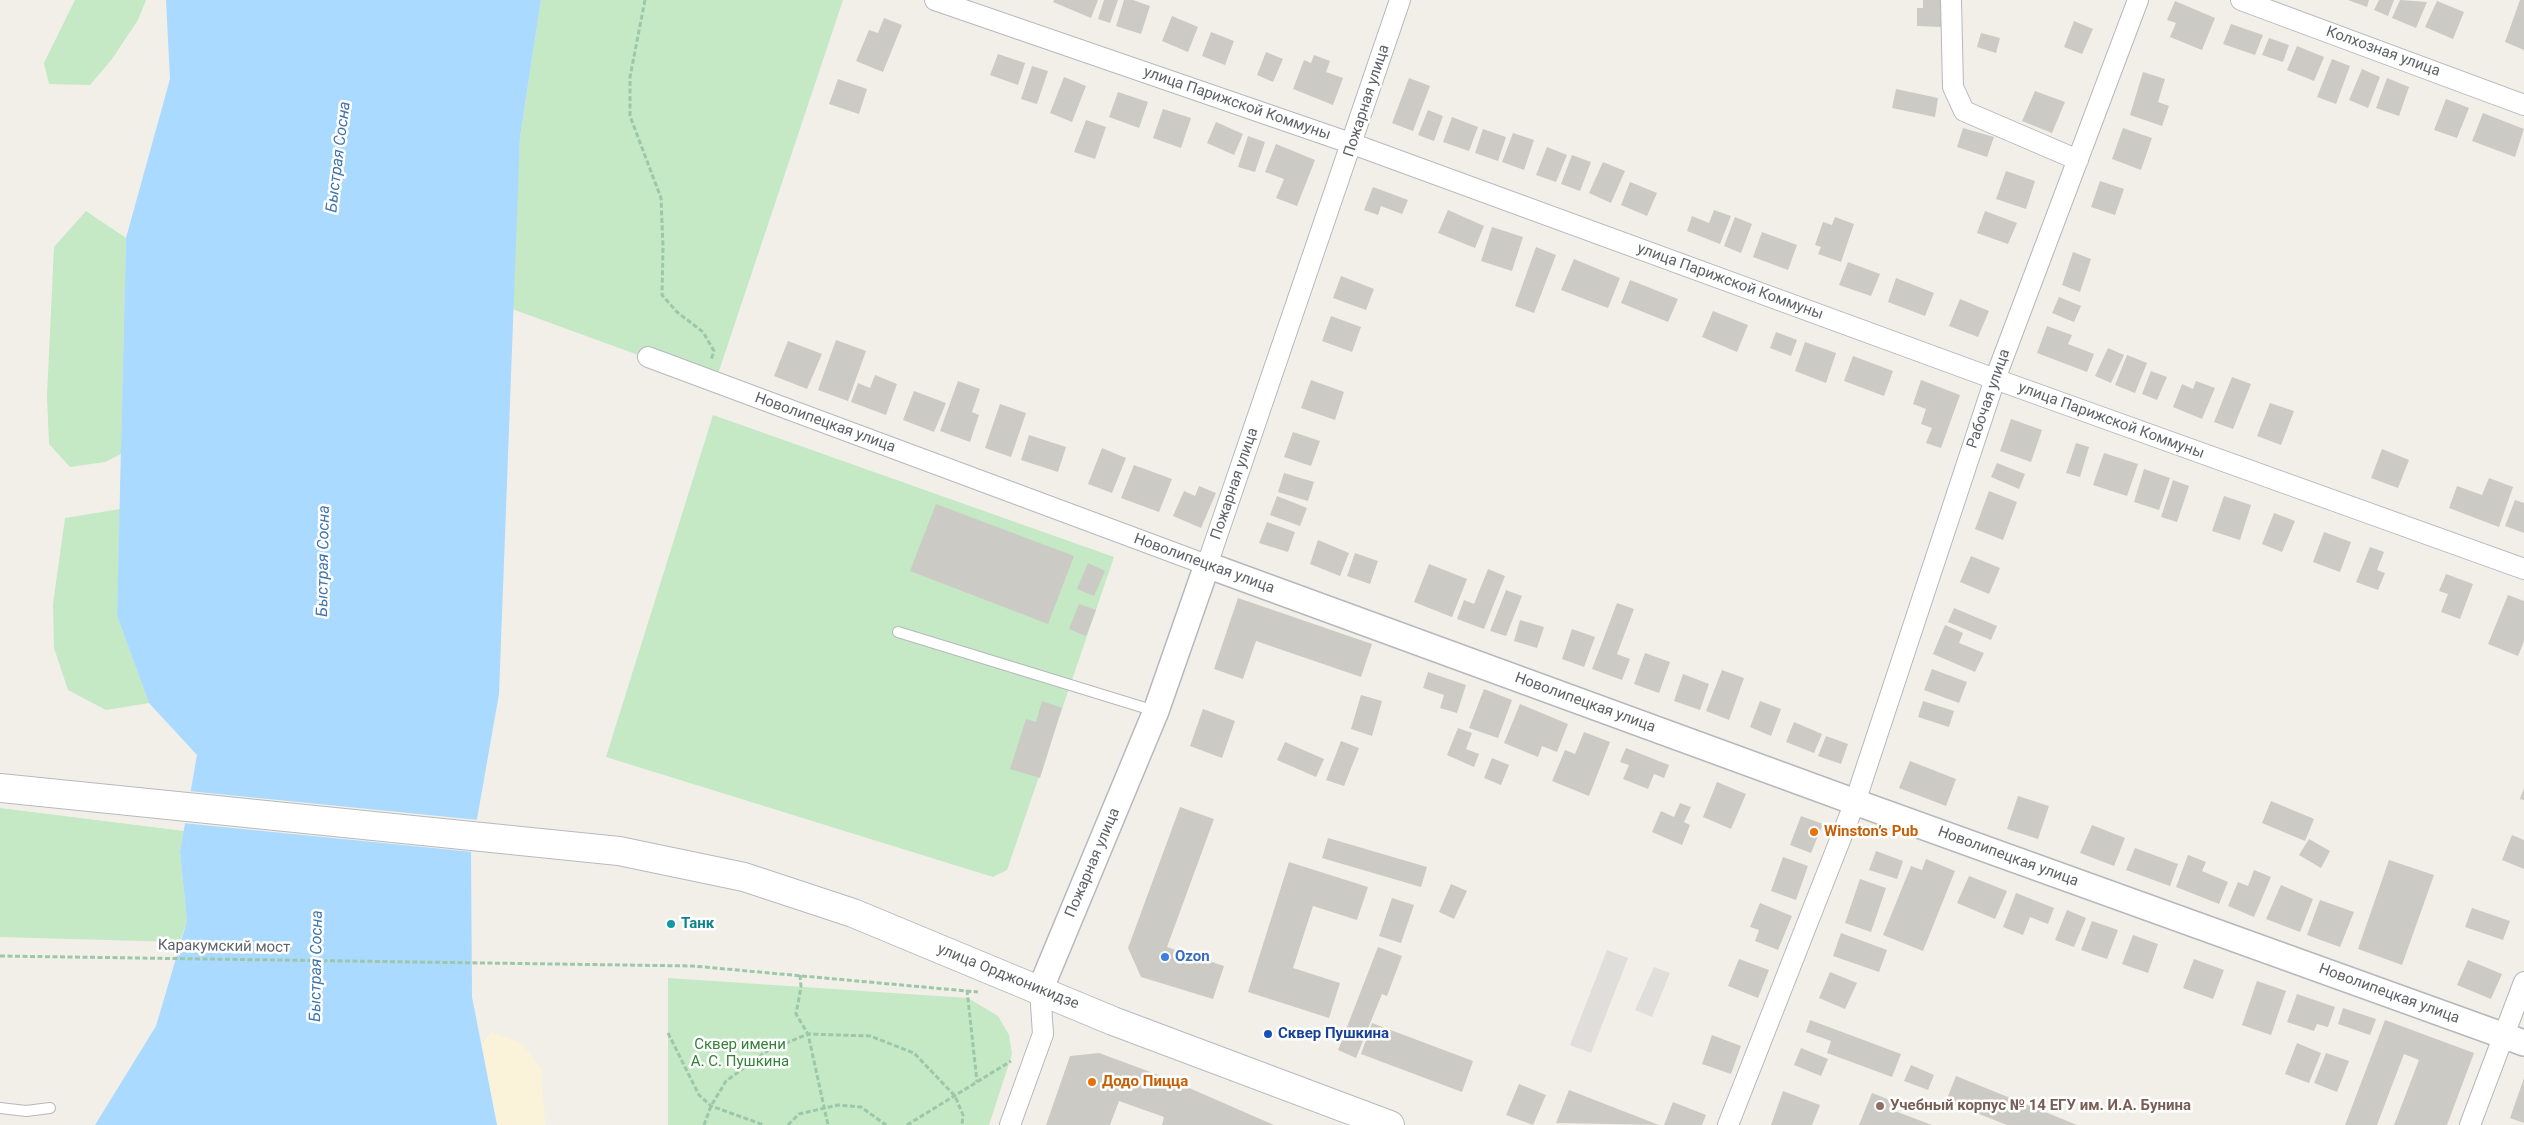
<!DOCTYPE html>
<meta charset="utf-8">
<style>
body{margin:0}
canvas{display:block;background:#f1efe8}
</style>
<canvas width="2524" height="1125"></canvas>
<script>
const g = document.querySelector('canvas').getContext('2d');
g.lineJoin = 'round';
function fillPath(path, color) { g.fillStyle = color; g.fill(path, 'evenodd'); }
const poly = rows => new Path2D(rows.map(r => 'M' + r).join(''));
function strokePath(path, color, width, dash) { g.strokeStyle = color; g.lineWidth = width; g.lineCap = dash ? 'butt' : 'round'; g.setLineDash(dash || []); g.stroke(path); }
function label(font, color, halo, rows, align = 'center') {
  g.font = font + ' Roboto,sans-serif'; g.lineWidth = 5; g.setLineDash([]); g.textBaseline = 'middle'; g.strokeStyle = halo; g.fillStyle = color; for (const [text, x, y, turn = 0] of rows) {
    g.save(); g.translate(x, y); g.rotate((+turn || 0) * Math.PI / 180); g.textAlign = isNaN(turn) ? turn : align; if (halo) g.strokeText(text, 0, 0); g.fillText(text, 0, 0); g.restore();
  }
}
fillPath(poly([
 [1607,950,1628,958,1591,1053,1570,1045],
 [1654,967,1670,973,1652,1017,1635,1010]
]), '#e0deda');
fillPath(poly([
 [75,0,146,0,138,20,112,59,90,85,49,84,44,63],
 [541,0,843,0,715,383,512,309,520,137],
 [86,211,126,238,121,454,105,462,70,467,49,444,47,396,54,247],
 [713,415,1114,557,1007,870,993,877,606,757],
 [120,509,117,616,149,703,106,710,68,690,54,648,53,604,65,518],
 [0,808,184,831,180,852,187,921,180,942,0,937],
 [668,978,968,998,998,1016,1009,1035,1012,1054,989,1125,668,1125]
]), '#c5e8c5');
fillPath(poly([
 [491,1032,521,1043,541,1068,545,1125,497,1125,482,1044]
]), '#fbf3d9');
fillPath(poly([
 [166,0,541,0,520,137,499,694,471,853,472,997,497,1125,95,1125,156,1026,187,921,180,852,197,755,149,703,117,616,126,238,170,79]
]), '#aadaff');
fillPath(poly([
 [188,791,479,820,473,852,183,823]
]), '#f1efe8');
fillPath(poly([
 [1054,0,1098,0,1091,18,1053,2],
 [1104,0,1118,0,1110,23,1098,19],
 [1124,0,1133,0,1150,6,1141,34,1116,26],
 [1923,0,1943,0,1942,27,1917,26,1917,8,1923,8],
 [2348,0,2369,0,2367,7],
 [2379,0,2394,0,2388,16,2374,10],
 [2400,0,2427,2,2416,28,2392,18],
 [2520,0,2524,0,2524,50,2505,42],
 [2175,1,2215,18,2202,50,2170,37,2176,23,2167,20],
 [2437,1,2464,12,2453,39,2425,27],
 [1172,16,1198,27,1188,52,1162,41],
 [884,18,902,25,883,72,856,61,869,30,878,33],
 [2074,21,2093,29,2082,54,2064,47],
 [2231,24,2263,35,2255,55,2223,44],
 [1211,32,1234,41,1225,65,1202,56],
 [1981,33,2000,38,1996,53,1977,47],
 [2269,38,2289,45,2283,62,2262,55],
 [2297,46,2324,57,2314,81,2287,70],
 [1266,52,1283,59,1273,82,1257,75],
 [998,54,1025,63,1018,85,990,75],
 [1314,55,1330,61,1326,72,1343,78,1333,105,1293,89,1304,60,1311,63],
 [2332,59,2350,66,2336,104,2317,97],
 [1032,66,1048,71,1037,104,1021,99],
 [2362,69,2380,77,2368,108,2349,100],
 [2143,72,2165,79,2158,102,2169,106,2162,126,2130,115],
 [1064,77,1086,86,1072,122,1050,113],
 [1409,78,1430,86,1413,131,1392,123],
 [2387,78,2409,87,2399,116,2376,108],
 [838,79,867,89,859,114,829,104],
 [1896,89,1938,98,1935,117,1892,108],
 [2035,91,2065,102,2052,133,2022,121],
 [1118,92,1148,102,1139,128,1109,117],
 [2446,99,2469,108,2457,138,2434,130],
 [1163,109,1191,118,1181,148,1153,138],
 [1428,110,1443,116,1434,141,1418,135],
 [2483,113,2524,129,2515,157,2472,141],
 [1452,117,1478,127,1469,151,1443,142],
 [1086,120,1106,127,1095,159,1074,152],
 [1216,122,1243,134,1234,155,1207,143],
 [1963,128,1994,137,1987,157,1957,147],
 [2123,128,2152,138,2141,170,2112,159],
 [1483,129,1506,137,1498,161,1475,153],
 [1513,133,1534,140,1524,170,1502,162],
 [1248,136,1265,142,1255,172,1238,167],
 [1276,144,1315,160,1297,206,1276,198,1284,179,1265,172],
 [1547,147,1567,155,1556,182,1536,175],
 [1572,155,1591,162,1580,191,1561,184],
 [1603,162,1625,171,1611,203,1589,193],
 [2006,171,2035,181,2026,209,1996,199],
 [2100,181,2124,189,2115,215,2091,207],
 [1630,182,1657,193,1647,216,1621,205],
 [1373,187,1408,200,1402,214,1381,206,1378,215,1364,210],
 [1448,210,1484,226,1475,248,1438,233],
 [1714,210,1731,216,1720,244,1687,231,1692,216,1709,223],
 [1985,211,2017,223,2008,244,1977,233],
 [1735,217,1752,224,1741,253,1724,246],
 [1835,217,1854,224,1841,262,1818,254,1821,247,1815,245,1823,222,1832,225],
 [1492,227,1523,237,1512,271,1481,261],
 [1762,232,1797,245,1788,270,1753,257],
 [1536,247,1556,255,1534,313,1515,306],
 [2073,252,2091,259,2080,292,2062,285],
 [1574,259,1620,278,1608,308,1561,290],
 [1848,262,1880,274,1871,296,1839,285],
 [1341,276,1374,289,1366,310,1333,298],
 [1896,278,1934,293,1925,316,1888,302],
 [1630,280,1678,299,1668,322,1621,303],
 [2059,297,2081,306,2074,322,2052,313],
 [1960,299,1989,311,1978,337,1949,326],
 [1713,311,1748,325,1737,352,1702,337],
 [1331,316,1361,327,1352,352,1322,341],
 [2047,326,2072,335,2068,344,2094,354,2087,372,2037,353],
 [1776,332,1797,340,1791,356,1770,348],
 [836,340,866,351,848,401,818,390],
 [788,341,822,354,807,389,774,376],
 [1805,342,1836,353,1826,383,1795,371],
 [2108,348,2124,355,2111,383,2095,376],
 [2127,355,2147,363,2135,393,2115,385],
 [1853,356,1893,371,1884,396,1844,381],
 [2151,371,2167,377,2157,400,2142,394],
 [875,375,897,384,886,415,851,402,858,383,870,388],
 [2232,377,2251,384,2233,429,2214,422],
 [1311,380,1344,392,1335,420,1301,408],
 [1921,380,1960,395,1941,448,1926,443,1932,428,1921,424,1926,409,1913,404],
 [958,381,980,389,972,412,979,415,970,442,940,431],
 [2196,381,2215,388,2202,419,2173,407,2182,384,2193,389],
 [914,391,946,403,934,432,903,420],
 [2270,403,2294,411,2281,445,2257,436],
 [1000,404,1026,413,1011,457,985,448],
 [2011,419,2042,430,2031,462,2000,451],
 [1293,432,1320,441,1311,466,1284,457],
 [1029,435,1066,447,1058,472,1021,460],
 [2076,443,2089,447,2080,477,2066,473],
 [1102,448,1126,458,1112,493,1088,484],
 [2382,449,2409,460,2398,488,2371,478],
 [2104,453,2138,464,2127,496,2093,485],
 [1997,463,2025,474,2019,489,1991,477],
 [1134,465,1172,479,1159,512,1121,498],
 [2144,469,2170,478,2159,510,2134,502],
 [1284,473,1314,482,1308,501,1278,492],
 [2489,478,2513,487,2499,527,2449,508,2457,486,2482,495],
 [2173,480,2189,486,2177,522,2161,517],
 [1199,486,1216,493,1201,528,1173,516,1184,491,1195,496],
 [1989,491,2017,502,2003,540,1975,529],
 [1277,496,1307,508,1300,526,1270,515],
 [2224,496,2251,505,2240,540,2212,531],
 [2515,500,2524,503,2524,533,2505,526],
 [936,504,1074,556,1048,624,910,571],
 [2274,513,2295,521,2282,552,2262,544],
 [1267,522,1295,532,1288,552,1259,543],
 [2324,532,2351,542,2340,572,2313,562],
 [1318,540,1349,553,1340,576,1310,564],
 [2370,547,2384,552,2377,570,2385,573,2378,590,2356,582],
 [1355,553,1378,561,1370,584,1347,576],
 [1971,556,2000,568,1989,594,1960,582],
 [1088,563,1105,571,1094,596,1077,589],
 [1429,564,1467,579,1452,617,1414,602],
 [1488,569,1505,576,1484,629,1457,619,1464,600,1474,604],
 [2446,574,2473,584,2460,619,2441,612,2448,594,2439,591],
 [1506,590,1522,596,1506,636,1490,631],
 [2508,595,2524,601,2524,641,2518,656,2488,644],
 [1238,598,1372,644,1361,677,1256,641,1243,679,1214,669],
 [1617,603,1634,609,1617,654,1630,659,1622,680,1592,669],
 [1079,604,1096,610,1086,636,1069,629],
 [1954,608,1997,626,1991,640,1948,622],
 [1520,620,1544,627,1537,648,1514,641],
 [1945,625,1963,633,1959,643,1984,653,1975,672,1933,654],
 [1572,629,1595,637,1584,667,1562,659],
 [1645,653,1670,662,1659,693,1634,684],
 [1932,669,1967,682,1959,703,1924,690],
 [1722,670,1744,678,1729,720,1706,711],
 [1428,672,1466,685,1457,713,1440,708,1444,695,1423,688],
 [1683,674,1709,684,1700,710,1674,701],
 [1484,689,1512,700,1498,738,1469,728],
 [1361,695,1382,701,1372,736,1351,729],
 [1042,701,1062,708,1040,778,1010,769,1026,719,1036,722],
 [1760,701,1781,709,1771,736,1750,727],
 [1923,701,1954,711,1949,727,1918,717],
 [1520,704,1568,724,1557,752,1542,746,1538,757,1504,743],
 [1203,709,1235,721,1222,758,1190,746],
 [1794,722,1822,734,1814,753,1786,742],
 [1458,728,1472,733,1466,749,1479,754,1474,767,1447,755],
 [1584,732,1610,742,1589,796,1552,781,1565,750,1575,754],
 [1826,736,1848,744,1841,764,1818,756],
 [1341,741,1359,748,1344,786,1326,780],
 [1285,742,1324,759,1316,777,1277,760],
 [1626,748,1669,765,1664,778,1654,774,1648,789,1623,779,1629,765,1620,762],
 [1492,758,1509,765,1501,785,1484,778],
 [1910,761,1956,779,1946,806,1899,788],
 [1717,782,1746,794,1731,829,1703,817],
 [2524,788,2524,800,2520,799],
 [2018,796,2049,806,2038,839,2007,829],
 [2271,801,2314,819,2305,841,2262,823],
 [1680,803,1691,807,1684,822,1690,825,1682,845,1652,832,1661,811,1674,817],
 [1180,807,1214,819,1167,947,1224,966,1213,999,1141,977,1128,948],
 [1801,816,1823,824,1811,853,1790,845],
 [2092,825,2125,838,2114,866,2080,853],
 [2512,835,2524,840,2524,869,2502,860],
 [1328,838,1427,867,1421,887,1322,858],
 [2309,839,2330,851,2321,868,2299,855],
 [2135,848,2178,864,2170,886,2126,870],
 [1876,851,1903,861,1897,879,1869,870],
 [2188,855,2206,862,2202,871,2228,882,2219,904,2176,887],
 [1783,857,1808,866,1796,900,1771,891],
 [1926,859,1955,871,1923,951,1883,935,1911,866,1922,870],
 [2389,860,2434,875,2402,965,2358,949],
 [1289,862,1368,887,1357,920,1313,906,1293,968,1340,983,1329,1018,1248,992],
 [2254,870,2271,877,2254,917,2228,906,2238,882,2248,886],
 [1969,876,2007,891,1995,919,1957,903],
 [1860,879,1886,888,1871,932,1845,923],
 [1451,884,1467,891,1454,919,1439,912],
 [2281,885,2313,899,2300,932,2266,919],
 [2016,893,2054,908,2048,924,2030,917,2023,935,2003,927],
 [1392,898,1414,905,1401,943,1379,936],
 [2320,900,2354,912,2340,947,2307,935],
 [1760,903,1792,916,1778,950,1755,941,1759,930,1750,927],
 [2472,908,2510,921,2503,940,2465,927],
 [2067,910,2086,918,2074,947,2055,940],
 [2092,921,2118,930,2107,959,2081,950],
 [1841,933,1887,950,1879,972,1833,956],
 [2133,935,2158,944,2148,973,2122,964],
 [1378,947,1402,956,1387,996,1382,994,1356,1058,1338,1050],
 [1739,959,1769,970,1758,998,1728,986],
 [2194,959,2224,970,2213,999,2183,988],
 [2468,960,2502,974,2491,999,2457,985],
 [1830,972,1857,983,1845,1009,1819,998],
 [2257,981,2286,991,2271,1035,2242,1025],
 [2297,994,2335,1007,2328,1027,2317,1024,2314,1031,2287,1022],
 [2343,1008,2376,1019,2370,1035,2338,1024],
 [1810,1020,1901,1054,1892,1077,1827,1053,1831,1041,1806,1032],
 [2385,1020,2474,1053,2447,1125,2394,1125,2419,1060,2404,1054,2377,1125,2345,1125],
 [1372,1023,1473,1061,1462,1092,1361,1054],
 [1712,1035,1741,1046,1731,1074,1702,1064],
 [2297,1043,2321,1053,2309,1083,2285,1074],
 [1801,1048,1828,1059,1821,1076,1794,1065],
 [1099,1053,1164,1077,1274,1125,1162,1125,1164,1117,1119,1101,1110,1125,1046,1125,1070,1056],
 [2326,1053,2349,1061,2337,1092,2314,1083],
 [1911,1065,1934,1075,1928,1090,1904,1081],
 [1956,1076,2077,1125,2007,1125,1946,1101],
 [2524,1078,2524,1123,2510,1118],
 [1519,1084,1546,1095,1533,1125,1506,1115],
 [1569,1090,1659,1125,1556,1123],
 [1783,1091,1820,1105,1812,1125,1771,1125],
 [1872,1093,1895,1102,1892,1110,1932,1125,1859,1125],
 [1673,1102,1706,1115,1702,1125,1664,1125]
]), '#cccac5');
const service = poly([
 [898,632,1155,711],
 [0,1108,26,1111,50,1108]
]);
const minor = poly([
 [935,0,1353,144,1995,379,2524,569],
 [1951,0,1953,87,1964,111,2078,160],
 [2241,0,2524,105],
 [648,357,1207,565,1400,0],
 [1010,1125,1043,1034,1040,990],
 [1728,1125,1855,802,1995,379,2138,0],
 [2470,1125,2524,982]
]);
const tertiary = poly([
 [1040,990,1156,711,1207,565,1855,802,2524,1043]
]);
const secondary = poly([
 [0,788,619,851,744,877,853,913,1113,1021,1390,1125]
]);
strokePath(service, '#b5b8bc', 12);
strokePath(minor, '#b5b8bc', 22);
strokePath(tertiary, '#b5b8bc', 28);
strokePath(secondary, '#b6babf', 30);
strokePath(poly([
 [645,0,630,77,630,116,661,198,663,247,662,295,677,312,703,332,714,351,711,360],
 [0,956,693,966,978,992],
 [800,975,801,987,796,1014,808,1034,828,1125],
 [967,990,977,1082],
 [668,1033,699,1095,711,1106,764,1125],
 [704,1125,711,1106,726,1081,767,1051,808,1034,870,1036,914,1053,955,1096,963,1115,962,1125],
 [788,1125,799,1114,838,1105,861,1107,886,1125],
 [907,1125,1011,1061]
]), '#9cc7a9', 3, [5, 2.5]);
strokePath(service, '#fff', 10);
strokePath(minor, '#fff', 20);
strokePath(tertiary, '#fff', 25);
strokePath(secondary, '#fff', 28);
for (const [x, y, r, color] of [
 [1814,832,5,"#e8710a"],
 [671,924,5,"#0f9aa8"],
 [1165,957,5,"#3f7fe0"],
 [1268,1034,5,"#1a4fb4"],
 [1092,1082,5,"#e8710a"],
 [1880,1106,5,"#8d6e63"]
]) { const dot = new Path2D(); dot.arc(x, y, r, 0, 2 * Math.PI); g.fillStyle = color; g.fill(dot); strokePath(dot, '#fff', 2); }
label('15px', '#5f6368', '#fff', [
 ["Колхозная улица",2383,52,20],
 ["Пожарная улица",1367,101,-72],
 ["улица Парижской Коммуны",1237,104,19],
 ["улица Парижской Коммуны",1730,282,20],
 ["Рабочая улица",1989,399,-71],
 ["улица Парижской Коммуны",2111,421,20],
 ["Новолипецкая улица",825,423,20],
 ["Пожарная улица",1235,484,-71],
 ["Новолипецкая улица",1204,564,20],
 ["Новолипецкая улица",1585,703,20],
 ["Новолипецкая улица",2008,857,20],
 ["Пожарная улица",1093,863,-67],
 ["Каракумский мост",224,947,1],
 ["улица Орджоникидзе",1008,977,22],
 ["Новолипецкая улица",2389,994,20]
]);
label('bold 15px', '#c56008', '#fff', [
 ["Winston’s Pub",1824,832],
 ["Додо Пицца",1102,1082]
], 'left');
label('bold 15px', '#0d838f', '#fff', [
 ["Танк",681,924]
], 'left');
label('bold 15px', '#366cbe', '#fff', [
 ["Ozon",1175,957]
], 'left');
label('bold 15px', '#164399', '#fff', [
 ["Сквер Пушкина",1278,1034]
], 'left');
label('15px', '#348238', '#fff', [
 ["Сквер имени",740,1045],
 ["А. С. Пушкина",740,1062]
]);
label('bold 15px', '#785e54', '#fff', [
 ["Учебный корпус № 14 ЕГУ им. И.А. Бунина",1890,1106]
], 'left');
label('italic 16px', '#4174aa', '#fff', [
 ["Быстрая Сосна",339,157,-83],
 ["Быстрая Сосна",324,561,-89],
 ["Быстрая Сосна",317,966,-89]
]);
</script>
